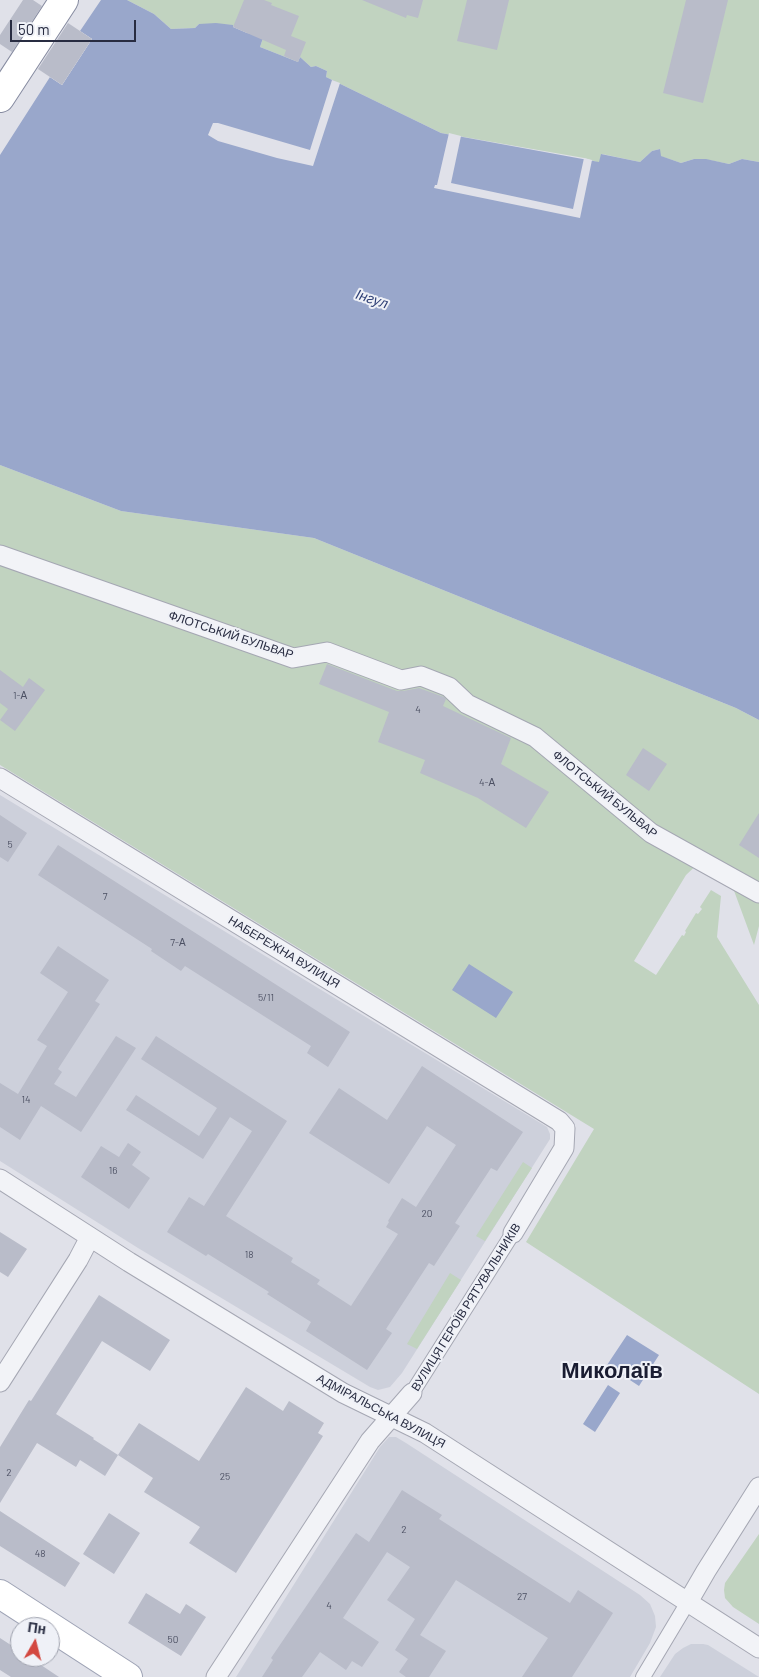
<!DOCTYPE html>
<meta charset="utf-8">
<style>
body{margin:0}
#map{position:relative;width:759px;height:1677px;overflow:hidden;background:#e0e1e9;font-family:Barlow,sans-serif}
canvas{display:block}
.north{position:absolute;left:10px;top:1617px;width:50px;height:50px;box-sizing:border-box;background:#eff1f7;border:1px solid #9fa2ae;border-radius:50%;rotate:8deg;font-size:14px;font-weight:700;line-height:20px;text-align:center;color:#282c41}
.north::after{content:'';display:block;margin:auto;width:18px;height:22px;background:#d34840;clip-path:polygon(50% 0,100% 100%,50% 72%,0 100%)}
.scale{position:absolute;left:10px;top:20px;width:126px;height:22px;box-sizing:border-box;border:2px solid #282c41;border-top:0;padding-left:6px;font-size:15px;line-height:18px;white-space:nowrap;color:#282c41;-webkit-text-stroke:4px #eff1f7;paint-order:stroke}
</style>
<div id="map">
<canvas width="759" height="1677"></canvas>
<div class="north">Пн</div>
<div class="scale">50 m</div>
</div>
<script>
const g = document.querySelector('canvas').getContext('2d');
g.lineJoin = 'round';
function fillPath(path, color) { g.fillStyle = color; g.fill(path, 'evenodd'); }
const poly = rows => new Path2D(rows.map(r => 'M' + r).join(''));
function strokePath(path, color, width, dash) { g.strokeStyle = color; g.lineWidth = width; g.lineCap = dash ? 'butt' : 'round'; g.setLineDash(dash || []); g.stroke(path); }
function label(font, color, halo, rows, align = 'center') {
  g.font = font + ' Barlow,sans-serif'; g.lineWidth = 4; g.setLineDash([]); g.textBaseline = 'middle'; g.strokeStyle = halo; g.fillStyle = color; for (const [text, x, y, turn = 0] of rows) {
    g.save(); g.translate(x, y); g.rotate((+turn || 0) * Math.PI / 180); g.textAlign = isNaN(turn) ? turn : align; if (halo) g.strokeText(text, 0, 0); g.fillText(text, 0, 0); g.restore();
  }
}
fillPath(poly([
 [0,795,547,1127,550,1134,550,1139,402,1373,390,1387,378,1390,370,1387,138,1248,0,1161],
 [389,1437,396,1437,406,1443,640,1595,650,1604,655,1616,656,1627,650,1643,630,1677,236,1677,380,1447],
 [691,1644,703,1644,708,1645,759,1677,660,1677,675,1654,683,1648]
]), '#cdd0db');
fillPath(poly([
 [127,0,759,0,759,162,742,159,729,164,709,160,694,159,681,163,660,156,660,149,652,151,640,162,602,154,600,163,584,158,441,133,326,77,327,71,316,66,311,67,300,57,298,62,260,47,264,35,248,33,233,26,233,25,199,24,195,28,171,29,154,14],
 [0,465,121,511,314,538,736,708,759,720,759,887,704,858,686,875,634,961,656,975,682,935,684,936,686,932,685,931,696,913,698,914,702,909,700,907,711,890,721,896,717,937,759,1005,759,1394,526,1242,594,1129,0,765],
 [733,888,759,903,759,926,754,945],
 [523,1162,532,1168,485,1241,476,1236],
 [450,1273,461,1280,417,1349,407,1344],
 [759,1534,759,1624,733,1607,725,1598,724,1590,725,1583]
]), '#c1d3c0');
fillPath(poly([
 [56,0,127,0,154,14,171,29,195,28,199,24,216,23,233,25,233,27,247,33,264,35,260,47,298,62,300,57,311,67,316,66,327,71,326,77,441,133,599,162,601,154,640,162,652,151,660,149,661,156,681,163,694,159,706,159,729,164,742,159,759,162,759,720,736,708,314,538,121,511,0,465,0,44,62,85,92,39,49,11],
 [469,964,513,992,496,1018,452,990],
 [627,1335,659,1355,639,1386,607,1365],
 [608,1385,620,1393,595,1432,583,1424]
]), '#99a7cb');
fillPath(poly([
 [53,0,101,0,80,31,92,39,62,85,50,77,0,155,0,42,62,81,89,40,48,13],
 [332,80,340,83,313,166,277,158,218,141,208,135,213,123,218,123,310,150],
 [449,133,461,136,451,183,573,209,584,158,592,160,580,218,434,188,435,185,437,185]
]), '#e0e1e9');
fillPath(poly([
 [23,0,33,0,42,6,12,52,0,44,0,35],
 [244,0,264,0,272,3,271,5,299,16,291,36,306,42,298,62,284,56,286,50,233,27],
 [362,0,423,0,418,18,407,15,406,18],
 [467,0,509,0,497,50,457,41],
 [686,0,728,0,703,103,663,93],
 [68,23,92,39,62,85,38,69],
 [327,664,397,691,403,691,419,688,444,697,446,699,443,706,511,738,501,764,549,792,526,828,478,798,420,773,425,760,378,742,389,712,319,684],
 [0,670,23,687,29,678,45,690,15,731,0,720,8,709,0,703],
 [643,748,667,764,649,791,626,775],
 [759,813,759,858,739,845],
 [0,815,27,833,8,862,0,857],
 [58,845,350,1032,328,1067,307,1053,311,1046,185,966,181,971,151,951,152,949,38,875],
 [58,946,109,980,95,1001,100,1004,58,1069,62,1072,54,1084,76,1097,116,1036,136,1048,81,1132,41,1106,20,1140,0,1127,0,1083,18,1094,47,1046,37,1040,68,992,40,973],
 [156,1036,287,1121,226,1216,293,1258,291,1262,320,1280,317,1284,351,1306,398,1234,386,1227,389,1222,388,1221,402,1198,416,1207,456,1145,427,1126,389,1184,309,1133,339,1088,387,1120,422,1066,523,1132,497,1171,491,1168,455,1223,460,1226,434,1266,429,1263,386,1329,392,1333,367,1370,306,1331,311,1322,267,1294,269,1292,208,1254,206,1256,167,1232,189,1197,204,1206,252,1131,230,1117,203,1159,126,1110,136,1095,199,1136,217,1108,141,1059],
 [128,1143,141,1152,132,1165,150,1178,129,1209,81,1177,101,1146,119,1157],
 [0,1232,27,1249,8,1277,0,1272],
 [99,1295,170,1340,150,1371,102,1341,56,1414,94,1438,93,1439,118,1455,105,1476,80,1460,76,1467,37,1443,0,1503,0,1447,29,1400,31,1401],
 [246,1387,283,1411,289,1401,324,1423,318,1433,323,1436,236,1573,189,1543,200,1527,144,1492,153,1478,118,1455,139,1423,199,1461],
 [402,1490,442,1515,439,1519,570,1603,578,1590,613,1613,572,1677,522,1677,548,1638,456,1580,420,1635,446,1651,429,1677,406,1677,399,1672,408,1659,395,1650,415,1619,387,1600,410,1567,387,1552,343,1618,379,1642,362,1667,352,1661,346,1670,320,1652,302,1677,262,1677,273,1660,271,1658,356,1533,369,1542],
 [0,1511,80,1563,65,1587,0,1546],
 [109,1513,140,1533,114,1574,83,1554],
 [146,1593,180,1614,186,1604,206,1617,181,1656,128,1623],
 [0,1638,20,1651,20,1657,29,1657,59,1677,11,1677,0,1670]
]), '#b9bcc9');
const pedestrian = poly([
 [412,1393,513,1233],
 [643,1677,688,1602]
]);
const minor = poly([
 [0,555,293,658,327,652,401,680,421,676,449,687,467,704,535,737,651,833,759,893],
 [0,778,559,1121,565,1128,564,1148,513,1233],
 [0,1179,129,1262,343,1393,425,1433,759,1648],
 [0,1382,78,1260,90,1237],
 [688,1602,706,1571,759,1487],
 [216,1677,370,1441,412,1393]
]);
const primary = poly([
 [0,1594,128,1677]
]);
const trunk = poly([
 [0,98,64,0]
]);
strokePath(pedestrian, '#a5a7b3', 16);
strokePath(minor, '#a5a7b3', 21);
strokePath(primary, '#9ea3b5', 30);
strokePath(trunk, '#868ba0', 30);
strokePath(pedestrian, '#f2f3f7', 14);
strokePath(minor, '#f2f3f7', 19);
strokePath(primary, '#fff', 28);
strokePath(trunk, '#fff', 28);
label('10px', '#4c5063', null, [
 ["1-А",20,696],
 ["4",418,710],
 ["4-А",487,783],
 ["5",10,845],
 ["7",105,897],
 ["7-А",178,943],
 ["5/11",266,998],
 ["14",26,1100],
 ["16",113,1171],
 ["20",427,1214],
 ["18",249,1255],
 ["2",9,1473],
 ["25",225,1477],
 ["2",404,1530],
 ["48",40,1554],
 ["27",522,1597],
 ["4",329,1606],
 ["50",173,1640]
]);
label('12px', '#282c41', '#eff1f7', [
 ["ФЛОТСЬКИЙ БУЛЬВАР",231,635,18],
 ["ФЛОТСЬКИЙ БУЛЬВАР",605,794,39],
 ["НАБЕРЕЖНА ВУЛИЦЯ",284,952,31],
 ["ВУЛИЦЯ ГЕРОЇВ РЯТУВАЛЬНИКІВ",466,1307,-58],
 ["АДМІРАЛЬСЬКА ВУЛИЦЯ",381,1411,28]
]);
label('italic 14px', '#304177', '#eff1f7', [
 ["Інгул",372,299,18]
]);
label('bold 22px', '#1a1d32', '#eff1f7', [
 ["Миколаїв",612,1371]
]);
</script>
